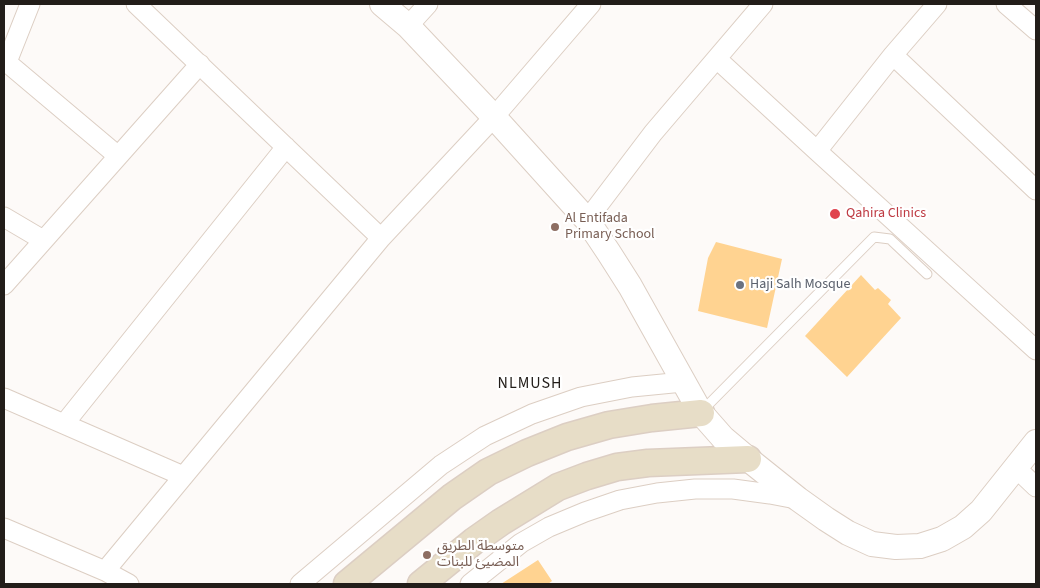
<!DOCTYPE html>
<meta charset="utf-8">
<style>
body{margin:0}
#map{position:relative;width:1040px;height:588px;overflow:hidden;background:#fdfaf8;font-family:"Source Sans 3",sans-serif}
canvas{display:block}
.frame{position:absolute;inset:0;border:5px solid #221d19;pointer-events:none}
</style>
<div id="map">
<canvas width="1040" height="588"></canvas>
<div class="frame"></div>
</div>
<script>
const g = document.querySelector('canvas').getContext('2d');
g.lineJoin = 'round';
function fillPath(path, color) { g.fillStyle = color; g.fill(path, 'evenodd'); }
const poly = rows => new Path2D(rows.map(r => 'M' + r).join(''));
function strokePath(path, color, width, dash) { g.strokeStyle = color; g.lineWidth = width; g.lineCap = dash ? 'butt' : 'round'; g.setLineDash(dash || []); g.stroke(path); }
function label(font, color, halo, rows, align = 'center') {
  g.font = font + ' "Source Sans 3","Noto Sans Arabic",sans-serif'; g.lineWidth = 4.5; g.setLineDash([]); g.textBaseline = 'middle'; g.strokeStyle = halo; g.fillStyle = color; for (const [text, x, y, turn = 0] of rows) {
    g.save(); g.translate(x, y); g.rotate((+turn || 0) * Math.PI / 180); g.textAlign = isNaN(turn) ? turn : align; if (halo) g.strokeText(text, 0, 0); g.fillText(text, 0, 0); g.restore();
  }
}
fillPath(poly([
 [716,242,782,259,767,328,698,311,708,258],
 [861,275,875,290,878,288,891,300,888,304,901,318,847,377,805,336],
 [538,560,552,581,548,584,501,584]
]), '#ffd391');
const service = poly([
 [702,411,874,237,890,239,927,274]
]);
const minor = poly([
 [136,4,381,238],
 [1006,4,1036,30],
 [408,26,428,4],
 [893,55,1036,190],
 [717,59,817,151,1036,350],
 [4,60,118,156],
 [7,62,30,4],
 [817,151,893,55,937,4],
 [4,217,43,240],
 [587,220,653,133,763,4],
 [4,285,200,64],
 [4,398,183,476],
 [64,424,286,147],
 [1015,467,1036,487],
 [4,528,105,571,129,584],
 [105,571,381,238,494,117,591,4],
 [300,584,441,465,485,436,532,414,581,397,632,387,683,382],
 [470,584,521,543,549,527,585,512,620,500,657,493,695,489,733,489,770,494,796,499]
]);
const tertiary = poly([
 [382,4,408,26,494,117,587,220,609,253,630,286,701,413,723,438,748,459,798,499,826,519,848,533,872,544,896,547,920,546,942,539,963,527,981,511,1036,442]
]);
const secondary = poly([
 [347,584,452,497,488,472,527,453,567,437,609,425,652,418,701,413],
 [421,584,474,541,501,522,558,487,587,476,617,467,648,463,748,459]
]);
strokePath(service, '#dccec3', 11);
strokePath(minor, '#dccec3', 21);
strokePath(tertiary, '#dccec3', 26);
strokePath(secondary, '#dccec3', 29);
strokePath(service, '#fff', 9);
strokePath(minor, '#fff', 19);
strokePath(tertiary, '#fff', 24);
strokePath(secondary, '#e7ddc7', 26);
for (const [x, y, r, color] of [
 [835,214,6,"#e0444e"],
 [555,227,5,"#8d6e63"],
 [740,285,5,"#6b7280"],
 [427,555,5,"#8d6e63"]
]) { const dot = new Path2D(); dot.arc(x, y, r, 0, 2 * Math.PI); g.fillStyle = color; g.fill(dot); strokePath(dot, '#fff', 2); }
label('14px', '#be3a42', '#fff', [
 ["Qahira Clinics",846,214]
], 'left');
label('14px', '#785e54', '#fff', [
 ["Al Entifada",565,219],
 ["Primary School",565,235],
 ["متوسطة الطريق",437,547],
 ["المضيئ للبنات",437,563]
], 'left');
label('14px', '#5b616d', '#fff', [
 ["Haji Salh Mosque",750,285]
], 'left');
g.letterSpacing = '1px';
label('16px', '#221d19', '#fff', [
 ["NLMUSH",530,384]
]);
g.letterSpacing = '0px';
</script>
